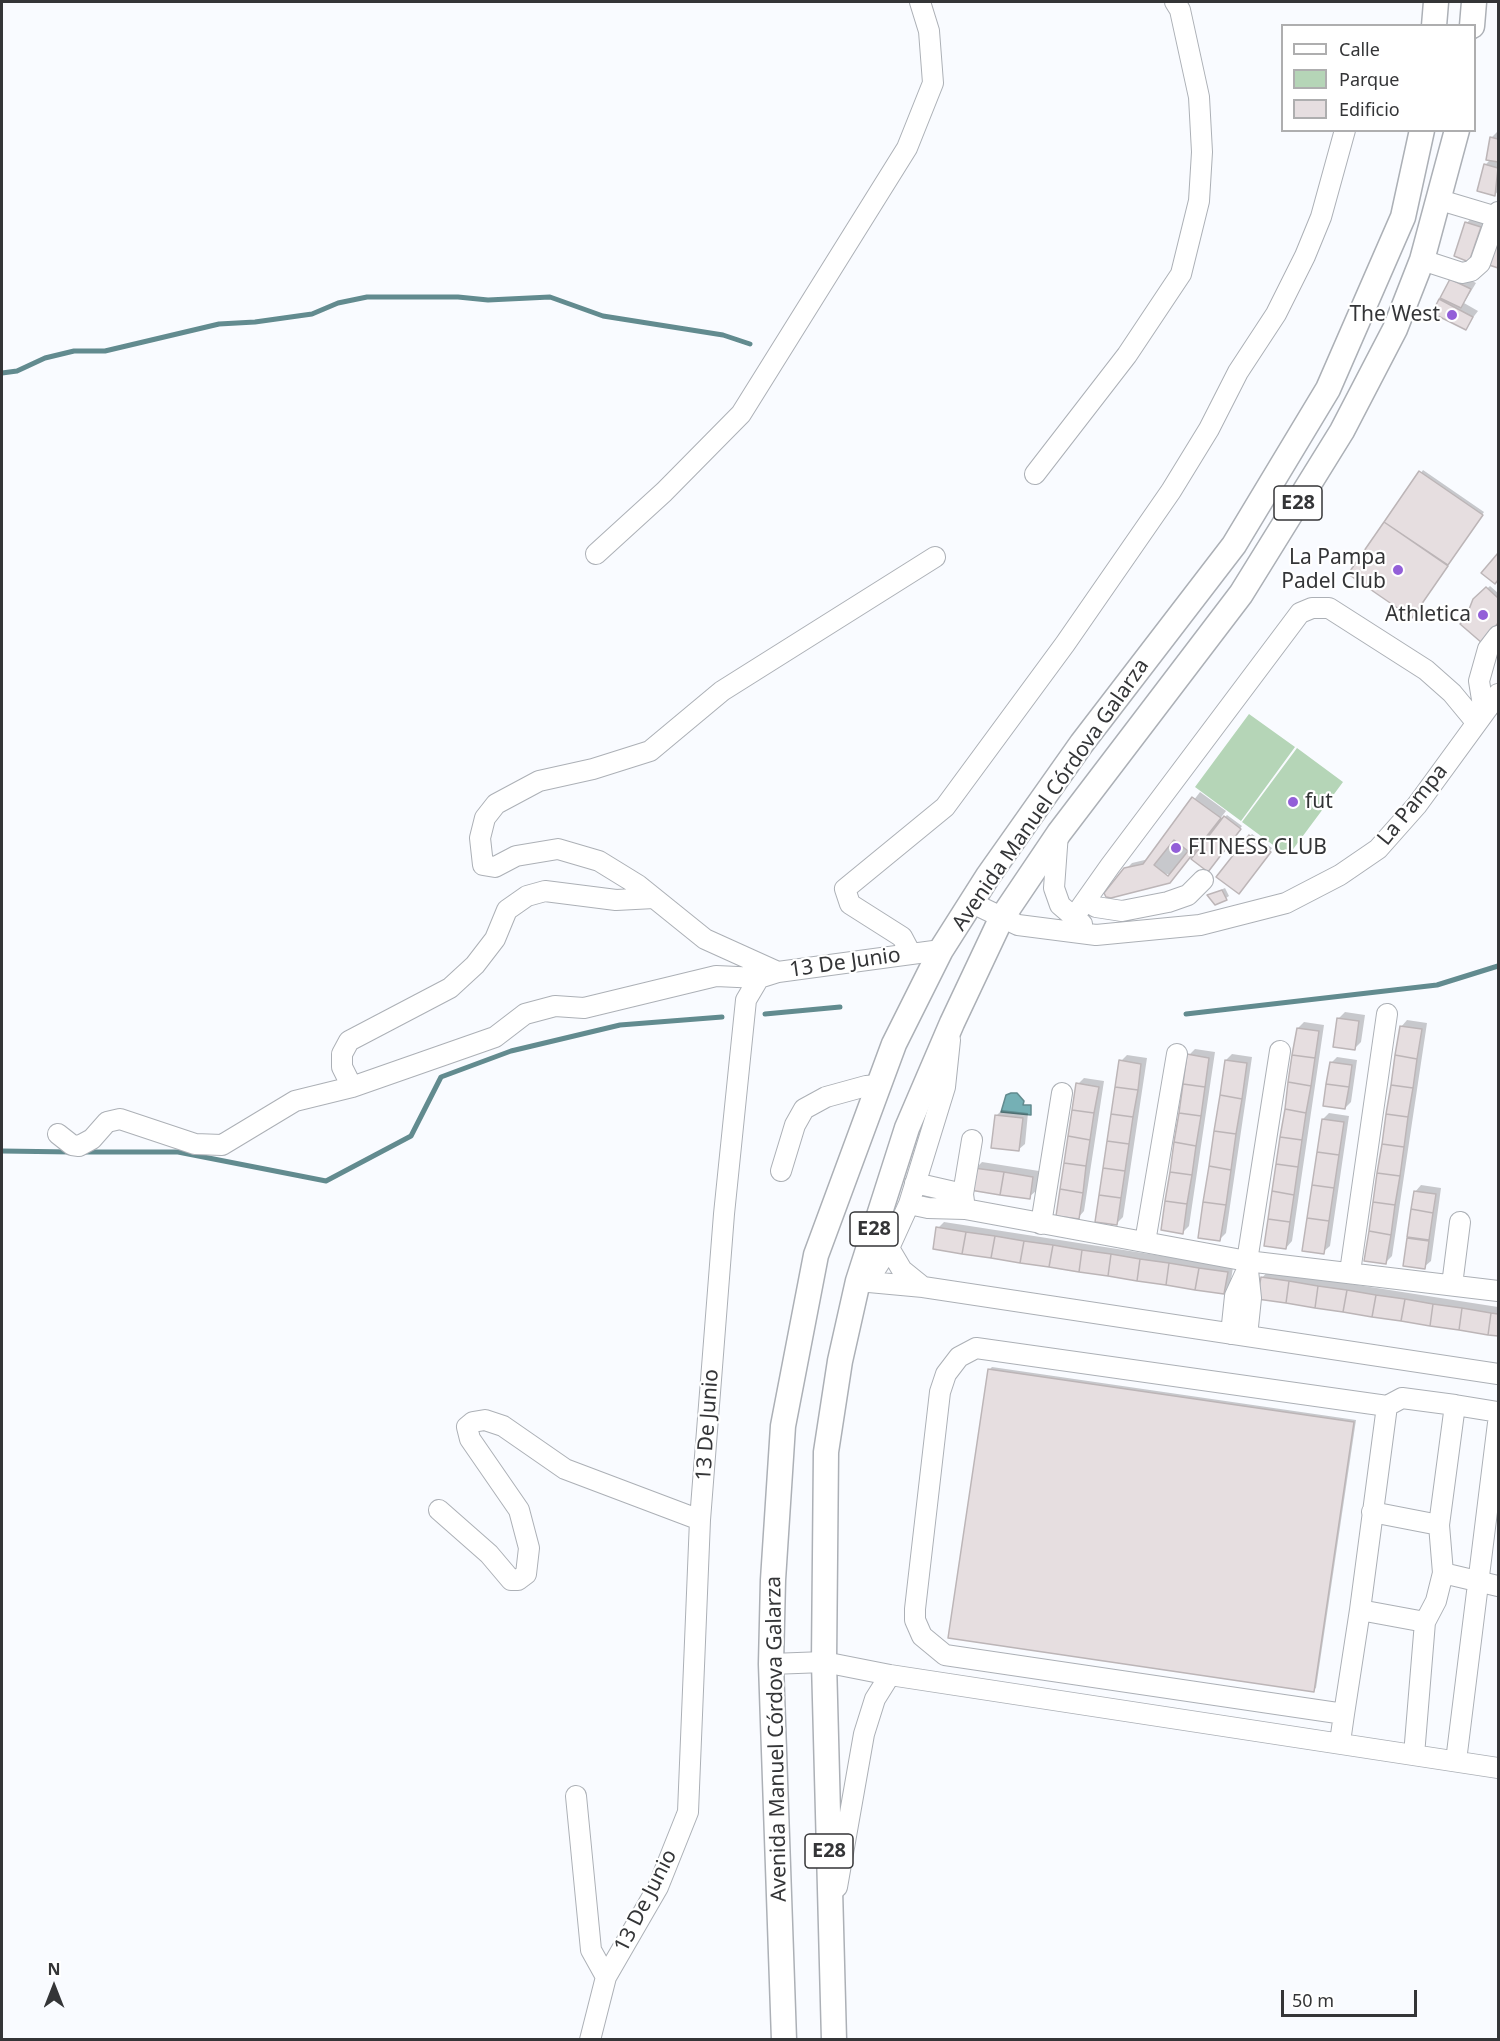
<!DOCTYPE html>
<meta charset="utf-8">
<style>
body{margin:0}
#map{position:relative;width:1500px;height:2041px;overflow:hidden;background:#f9fbff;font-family:"Noto Sans",sans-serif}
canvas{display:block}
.frame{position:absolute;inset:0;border:3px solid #343537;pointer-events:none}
.legend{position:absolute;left:1281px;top:24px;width:195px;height:108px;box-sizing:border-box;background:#fff;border:2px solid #aeaeaf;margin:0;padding:8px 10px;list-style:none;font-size:18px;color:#343537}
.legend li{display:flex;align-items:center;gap:12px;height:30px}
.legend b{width:30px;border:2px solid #aeaeaf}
.north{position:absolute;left:24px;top:1957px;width:60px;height:60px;-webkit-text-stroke:4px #fff;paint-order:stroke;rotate:0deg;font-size:16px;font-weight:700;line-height:24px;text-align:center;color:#343537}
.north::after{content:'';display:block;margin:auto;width:21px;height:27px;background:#343537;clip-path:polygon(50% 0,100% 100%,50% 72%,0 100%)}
.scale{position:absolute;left:1281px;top:1990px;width:136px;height:27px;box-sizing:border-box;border:3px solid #343537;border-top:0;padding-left:8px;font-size:18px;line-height:21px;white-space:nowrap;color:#343537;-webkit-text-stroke:4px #fff;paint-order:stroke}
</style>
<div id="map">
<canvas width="1500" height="2041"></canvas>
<div class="frame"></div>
<ul class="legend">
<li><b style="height:8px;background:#fff"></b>Calle</li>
<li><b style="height:16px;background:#b5d5b7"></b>Parque</li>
<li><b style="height:16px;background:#e6dee0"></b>Edificio</li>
</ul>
<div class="north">N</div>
<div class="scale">50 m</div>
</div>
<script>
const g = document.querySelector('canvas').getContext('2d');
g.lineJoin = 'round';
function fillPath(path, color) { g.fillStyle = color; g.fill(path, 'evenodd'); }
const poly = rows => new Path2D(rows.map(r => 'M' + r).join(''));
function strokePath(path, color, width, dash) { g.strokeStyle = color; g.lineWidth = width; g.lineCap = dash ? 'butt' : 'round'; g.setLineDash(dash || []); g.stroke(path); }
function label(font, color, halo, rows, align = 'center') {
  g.font = font + ' "Noto Sans",sans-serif'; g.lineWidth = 4.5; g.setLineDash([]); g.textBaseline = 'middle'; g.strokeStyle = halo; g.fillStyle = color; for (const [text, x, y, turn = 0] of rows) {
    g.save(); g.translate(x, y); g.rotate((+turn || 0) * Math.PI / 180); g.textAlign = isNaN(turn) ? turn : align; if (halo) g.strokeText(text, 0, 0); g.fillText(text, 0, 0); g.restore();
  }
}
fillPath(poly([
 [1249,714,1295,747,1241,821,1195,787],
 [1297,748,1343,782,1288,856,1242,822]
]), '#b5d5b7');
const water = poly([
 [1011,1093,1017,1093,1024,1101,1023,1105,1031,1105,1031,1115,1001,1112,1006,1095,1011,1093]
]);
fillPath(water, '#75b0b5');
strokePath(water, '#628b8f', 1.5);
fillPath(poly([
 [1497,132,1498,191,1495,195,1485,165,1491,159,1491,138],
 [1473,216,1486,221,1475,254,1469,260,1467,223],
 [1457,273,1476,283,1464,303,1478,311,1465,328,1440,300],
 [1423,470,1484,512,1415,614,1350,574],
 [1490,586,1498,593,1498,621,1482,641,1462,623,1474,600],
 [1200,792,1226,811,1176,875,1126,869,1132,863,1149,859],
 [1227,815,1242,826,1211,867,1225,817],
 [1252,834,1272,848,1241,890,1250,836],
 [1225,888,1229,896,1226,898,1209,895],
 [1345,1012,1365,1015,1361,1042,1354,1049,1339,1018],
 [1407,1020,1427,1023,1392,1256,1386,1262,1401,1027],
 [1304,1022,1324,1025,1292,1241,1286,1248,1298,1028],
 [1195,1049,1215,1052,1189,1226,1183,1232,1189,1055],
 [1232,1054,1252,1057,1226,1233,1220,1239,1226,1060],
 [1127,1055,1147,1058,1123,1217,1117,1223,1121,1061],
 [1337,1057,1357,1060,1351,1102,1345,1108,1331,1063],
 [1084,1078,1104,1081,1084,1211,1078,1218,1078,1084],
 [1002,1110,1028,1113,1025,1144,1018,1150,996,1116],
 [1329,1113,1349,1116,1330,1246,1323,1252,1323,1119],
 [982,1162,1039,1171,1036,1191,1029,1197,975,1169],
 [1421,1185,1441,1188,1431,1261,1424,1267,1404,1264,1415,1192],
 [944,1222,1233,1267,1230,1287,1224,1293,938,1228],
 [1268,1271,1498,1307,1498,1335,1259,1298,1262,1278],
 [992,1367,1356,1420,1316,1688,1313,1690,989,1370]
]), '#0003');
strokePath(poly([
 [2,373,17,371,45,358,74,351,105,351,219,324,255,322,312,314,338,303,367,297,458,297,488,300,550,297,603,316,723,335,750,344],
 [765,1014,840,1007],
 [1186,1014,1437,985,1498,966],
 [2,1151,72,1152],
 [84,1152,178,1152,326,1181,411,1136,441,1077,511,1051,620,1025,722,1017]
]), '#628b8f', 5);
const building = poly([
 [1490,137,1498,139,1498,162,1486,160,1490,137],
 [1484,164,1498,168,1495,196,1477,191,1484,164],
 [1465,222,1481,227,1469,262,1454,256,1465,222],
 [1498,237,1498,268,1489,265,1498,237],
 [1450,279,1471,289,1461,308,1440,298,1450,279],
 [1439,299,1473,317,1466,330,1432,313,1439,299],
 [1419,471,1483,515,1448,565,1384,522,1419,471],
 [1384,522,1448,566,1412,618,1348,574,1384,522],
 [1498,553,1498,580,1495,584,1481,573,1498,553],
 [1486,587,1498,598,1498,623,1482,643,1460,624,1466,617,1473,599,1486,587],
 [1192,797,1221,818,1170,883,1111,898,1106,897,1104,893,1124,868,1143,864,1192,797],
 [1224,816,1241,829,1208,872,1191,859,1224,816],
 [1249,835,1271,852,1239,894,1216,877,1249,835],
 [1174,840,1188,851,1168,876,1154,865,1174,840],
 [1222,890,1227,900,1215,905,1207,895,1222,890],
 [1337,1018,1359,1021,1355,1050,1333,1047,1337,1018],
 [1400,1026,1422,1029,1417,1059,1395,1055,1400,1026],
 [1297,1028,1319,1031,1315,1058,1292,1055,1297,1028],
 [1187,1054,1209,1058,1205,1087,1183,1084,1187,1054],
 [1292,1055,1315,1058,1311,1086,1288,1082,1292,1055],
 [1395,1055,1417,1059,1413,1088,1391,1085,1395,1055],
 [1119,1060,1141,1064,1138,1090,1115,1087,1119,1060],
 [1225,1060,1247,1063,1242,1099,1220,1095,1225,1060],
 [1330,1062,1352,1065,1349,1087,1326,1084,1330,1062],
 [1288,1082,1311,1086,1306,1113,1285,1109,1288,1082],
 [1076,1083,1099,1087,1094,1113,1072,1110,1076,1083],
 [1183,1084,1205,1087,1201,1116,1179,1113,1183,1084],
 [1326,1084,1349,1087,1345,1109,1323,1106,1326,1084],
 [1391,1085,1413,1088,1408,1117,1386,1114,1391,1085],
 [1115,1087,1138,1090,1133,1117,1111,1114,1115,1087],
 [1220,1095,1242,1099,1236,1134,1214,1131,1220,1095],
 [1285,1109,1306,1113,1302,1140,1280,1137,1285,1109],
 [1072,1110,1094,1113,1090,1140,1068,1136,1072,1110],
 [1179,1113,1201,1116,1196,1146,1174,1142,1179,1113],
 [1111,1114,1133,1117,1129,1144,1107,1141,1111,1114],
 [1386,1114,1408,1117,1404,1147,1382,1144,1386,1114],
 [995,1115,1023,1118,1019,1151,991,1148,995,1115],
 [1322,1119,1344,1122,1339,1155,1317,1152,1322,1119],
 [1214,1131,1236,1134,1231,1170,1209,1166,1214,1131],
 [1068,1136,1090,1140,1086,1166,1064,1163,1068,1136],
 [1280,1137,1302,1140,1298,1167,1276,1164,1280,1137],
 [1107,1141,1129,1144,1125,1171,1103,1168,1107,1141],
 [1174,1142,1196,1146,1192,1175,1170,1172,1174,1142],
 [1382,1144,1404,1147,1400,1176,1377,1173,1382,1144],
 [1317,1152,1339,1155,1334,1188,1312,1185,1317,1152],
 [1064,1163,1086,1166,1083,1193,1060,1189,1064,1163],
 [1276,1164,1298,1167,1294,1195,1272,1191,1276,1164],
 [1209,1166,1231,1170,1226,1205,1203,1202,1209,1166],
 [974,1168,1004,1172,1000,1195,970,1190,974,1168],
 [1103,1168,1125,1171,1121,1198,1099,1195,1103,1168],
 [1004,1172,1033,1177,1030,1199,1000,1195,1004,1172],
 [1170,1172,1192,1175,1187,1204,1165,1201,1170,1172],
 [1377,1173,1400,1176,1395,1205,1373,1202,1377,1173],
 [1312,1185,1334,1188,1329,1221,1307,1218,1312,1185],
 [1060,1189,1083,1193,1079,1219,1056,1216,1060,1189],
 [1272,1191,1294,1195,1290,1222,1268,1219,1272,1191],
 [1414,1191,1436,1194,1433,1213,1411,1209,1414,1191],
 [1099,1195,1121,1198,1117,1225,1095,1222,1099,1195],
 [1165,1201,1187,1204,1183,1234,1161,1230,1165,1201],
 [1203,1202,1226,1205,1220,1241,1198,1238,1203,1202],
 [1373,1202,1395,1205,1391,1235,1369,1231,1373,1202],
 [1411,1209,1433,1213,1429,1240,1407,1237,1411,1209],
 [1307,1218,1329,1221,1324,1254,1302,1251,1307,1218],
 [1268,1219,1290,1222,1286,1249,1264,1246,1268,1219],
 [936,1227,966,1232,962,1254,933,1249,936,1227],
 [1369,1231,1391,1235,1386,1264,1364,1261,1369,1231],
 [966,1232,995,1236,991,1258,962,1254,966,1232],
 [995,1236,1024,1241,1020,1263,991,1258,995,1236],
 [1407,1238,1429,1241,1425,1269,1403,1266,1407,1238],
 [1024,1241,1053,1245,1049,1267,1020,1263,1024,1241],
 [1053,1245,1082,1250,1079,1272,1049,1267,1053,1245],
 [1082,1250,1111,1254,1108,1276,1079,1272,1082,1250],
 [1111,1254,1140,1259,1137,1281,1108,1276,1111,1254],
 [1140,1259,1169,1263,1166,1285,1137,1281,1140,1259],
 [1169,1263,1199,1268,1195,1290,1166,1285,1169,1263],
 [1199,1268,1228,1272,1224,1294,1195,1290,1199,1268],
 [1261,1277,1289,1281,1286,1303,1257,1299,1261,1277],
 [1289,1281,1318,1286,1315,1308,1286,1303,1289,1281],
 [1318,1286,1347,1290,1343,1312,1315,1308,1318,1286],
 [1347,1290,1376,1295,1372,1317,1343,1312,1347,1290],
 [1376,1295,1405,1299,1401,1321,1372,1317,1376,1295],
 [1405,1299,1433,1304,1430,1326,1401,1321,1405,1299],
 [1433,1304,1462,1308,1459,1330,1430,1326,1433,1304],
 [1462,1308,1491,1313,1488,1335,1459,1330,1462,1308],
 [1491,1313,1498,1314,1498,1336,1488,1335,1491,1313],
 [988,1369,1354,1422,1314,1692,948,1638,988,1369]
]);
fillPath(building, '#e6dee0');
strokePath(building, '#bcb5b7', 1.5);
const minor = poly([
 [1440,200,1497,217],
 [1422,260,1462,273,1471,271,1480,263,1498,212],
 [1035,474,1127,355,1181,274,1199,201,1202,152,1199,97,1180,10,1175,2],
 [596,554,664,492,741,414,907,148,933,83,929,31,920,2],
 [1484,712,1479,681,1488,649,1498,636],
 [1058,833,1054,888,1060,905,1082,924],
 [1087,901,1096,907,1122,911,1168,902,1188,895,1203,880],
 [970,902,1018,925,1096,935,1200,925,1286,903,1340,875,1378,849,1417,805,1498,694],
 [1074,917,1110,866,1300,613,1312,608,1329,608,1426,670,1452,693,1476,722],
 [911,954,902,937,850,904,845,889,945,807,1065,644,1171,491,1209,429,1238,372,1276,314,1305,256,1321,217,1345,130],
 [778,972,705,939,638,885,599,861,558,849,516,856,495,867,483,865,480,838,485,818,496,804,539,781,593,769,650,751,722,691,935,557],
 [352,1087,342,1067,342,1054,349,1041,450,988,475,965,495,939,507,910,527,896,545,891,616,900,654,898],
 [58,1134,72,1145,79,1146,92,1139,107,1122,120,1119,195,1144,222,1145,295,1101,352,1087,495,1037,525,1014,555,1006,584,1008,716,976,759,978],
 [781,1171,795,1125,804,1109,826,1097,866,1086,879,1085],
 [915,1183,963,1194],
 [909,1204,928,1208,965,1209,1247,1261,1498,1291],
 [965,1209,963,1194,972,1140],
 [1041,1224,1062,1093],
 [1145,1242,1177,1054],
 [1350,1272,1387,1014],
 [858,1281,923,1287,1498,1374],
 [867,1282,889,1248],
 [1452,1285,1460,1222],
 [923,1287,902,1270,889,1248,909,1204,945,1087,950,1040],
 [1231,1334,1235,1296,1246,1272],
 [1247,1336,1251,1298,1247,1261,1280,1051],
 [1455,1405,1498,1412],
 [1387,1406,1402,1398,1455,1405,1439,1525,1443,1573,1436,1601,1425,1622,1414,1755],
 [439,1510,489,1554,511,1580,518,1580,526,1574,529,1548,519,1510,470,1439,467,1427,473,1422,485,1420,503,1426,565,1469,700,1520],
 [1372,1512,1439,1525],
 [1443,1573,1498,1586],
 [1360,1610,1425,1622],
 [771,1664,824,1662,890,1675,1498,1768],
 [1340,1742,1344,1714,1360,1610,1387,1406,976,1348,959,1357,946,1374,940,1392,915,1609,915,1620,922,1636,945,1655,1344,1714],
 [1456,1761,1498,1423],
 [576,1796,591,1950,606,1977],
 [837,1887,864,1734,875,1699,890,1675],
 [590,2040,606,1977,658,1887,688,1812,700,1520,724,1214,746,1000,759,978,778,972,941,950]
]);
const major = poly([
 [1434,26,1436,2],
 [1472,26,1474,2],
 [784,2040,771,1664,773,1580,783,1426,816,1255,894,1044,941,950,988,876,1082,743,1234,545,1328,389,1403,217,1422,130],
 [834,2040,824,1662,826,1452,840,1361,858,1281,907,1128,952,1023,1001,919,1059,833,1241,594,1342,431,1395,329,1422,260,1457,130]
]);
strokePath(minor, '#acb0b6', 22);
strokePath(major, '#acb0b6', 27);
strokePath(minor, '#fff', 20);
strokePath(major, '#fff', 24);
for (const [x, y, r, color] of [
 [1452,315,6,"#935fd8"],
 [1398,570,6,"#935fd8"],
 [1483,615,6,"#935fd8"],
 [1293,802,6,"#935fd8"],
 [1176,848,6,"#935fd8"]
]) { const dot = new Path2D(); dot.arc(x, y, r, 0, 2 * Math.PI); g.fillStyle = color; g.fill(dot); strokePath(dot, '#fff', 2); }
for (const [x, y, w] of [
 [1298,503,48],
 [874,1229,48],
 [829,1851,48]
]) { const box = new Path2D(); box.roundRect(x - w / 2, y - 17, w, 34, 4.5); g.fillStyle = '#fff'; g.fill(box); strokePath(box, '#343537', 1.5); }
label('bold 20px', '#343537', null, [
 ["E28",1298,503],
 ["E28",874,1229],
 ["E28",829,1851]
]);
label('21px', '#343537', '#fff', [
 ["The West",1440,315],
 ["La Pampa",1386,558],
 ["Padel Club",1386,582],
 ["Athletica",1471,615],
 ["fut",1305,802,"left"],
 ["FITNESS CLUB",1188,848,"left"]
], 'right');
label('21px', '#343537', '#fff', [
 ["Avenida Manuel Córdova Galarza",1051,795,-55],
 ["La Pampa",1413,805,-51],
 ["13 De Junio",845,963,-8],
 ["13 De Junio",708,1425,-86],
 ["Avenida Manuel Córdova Galarza",777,1739,-91],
 ["13 De Junio",646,1901,-63]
]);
</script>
